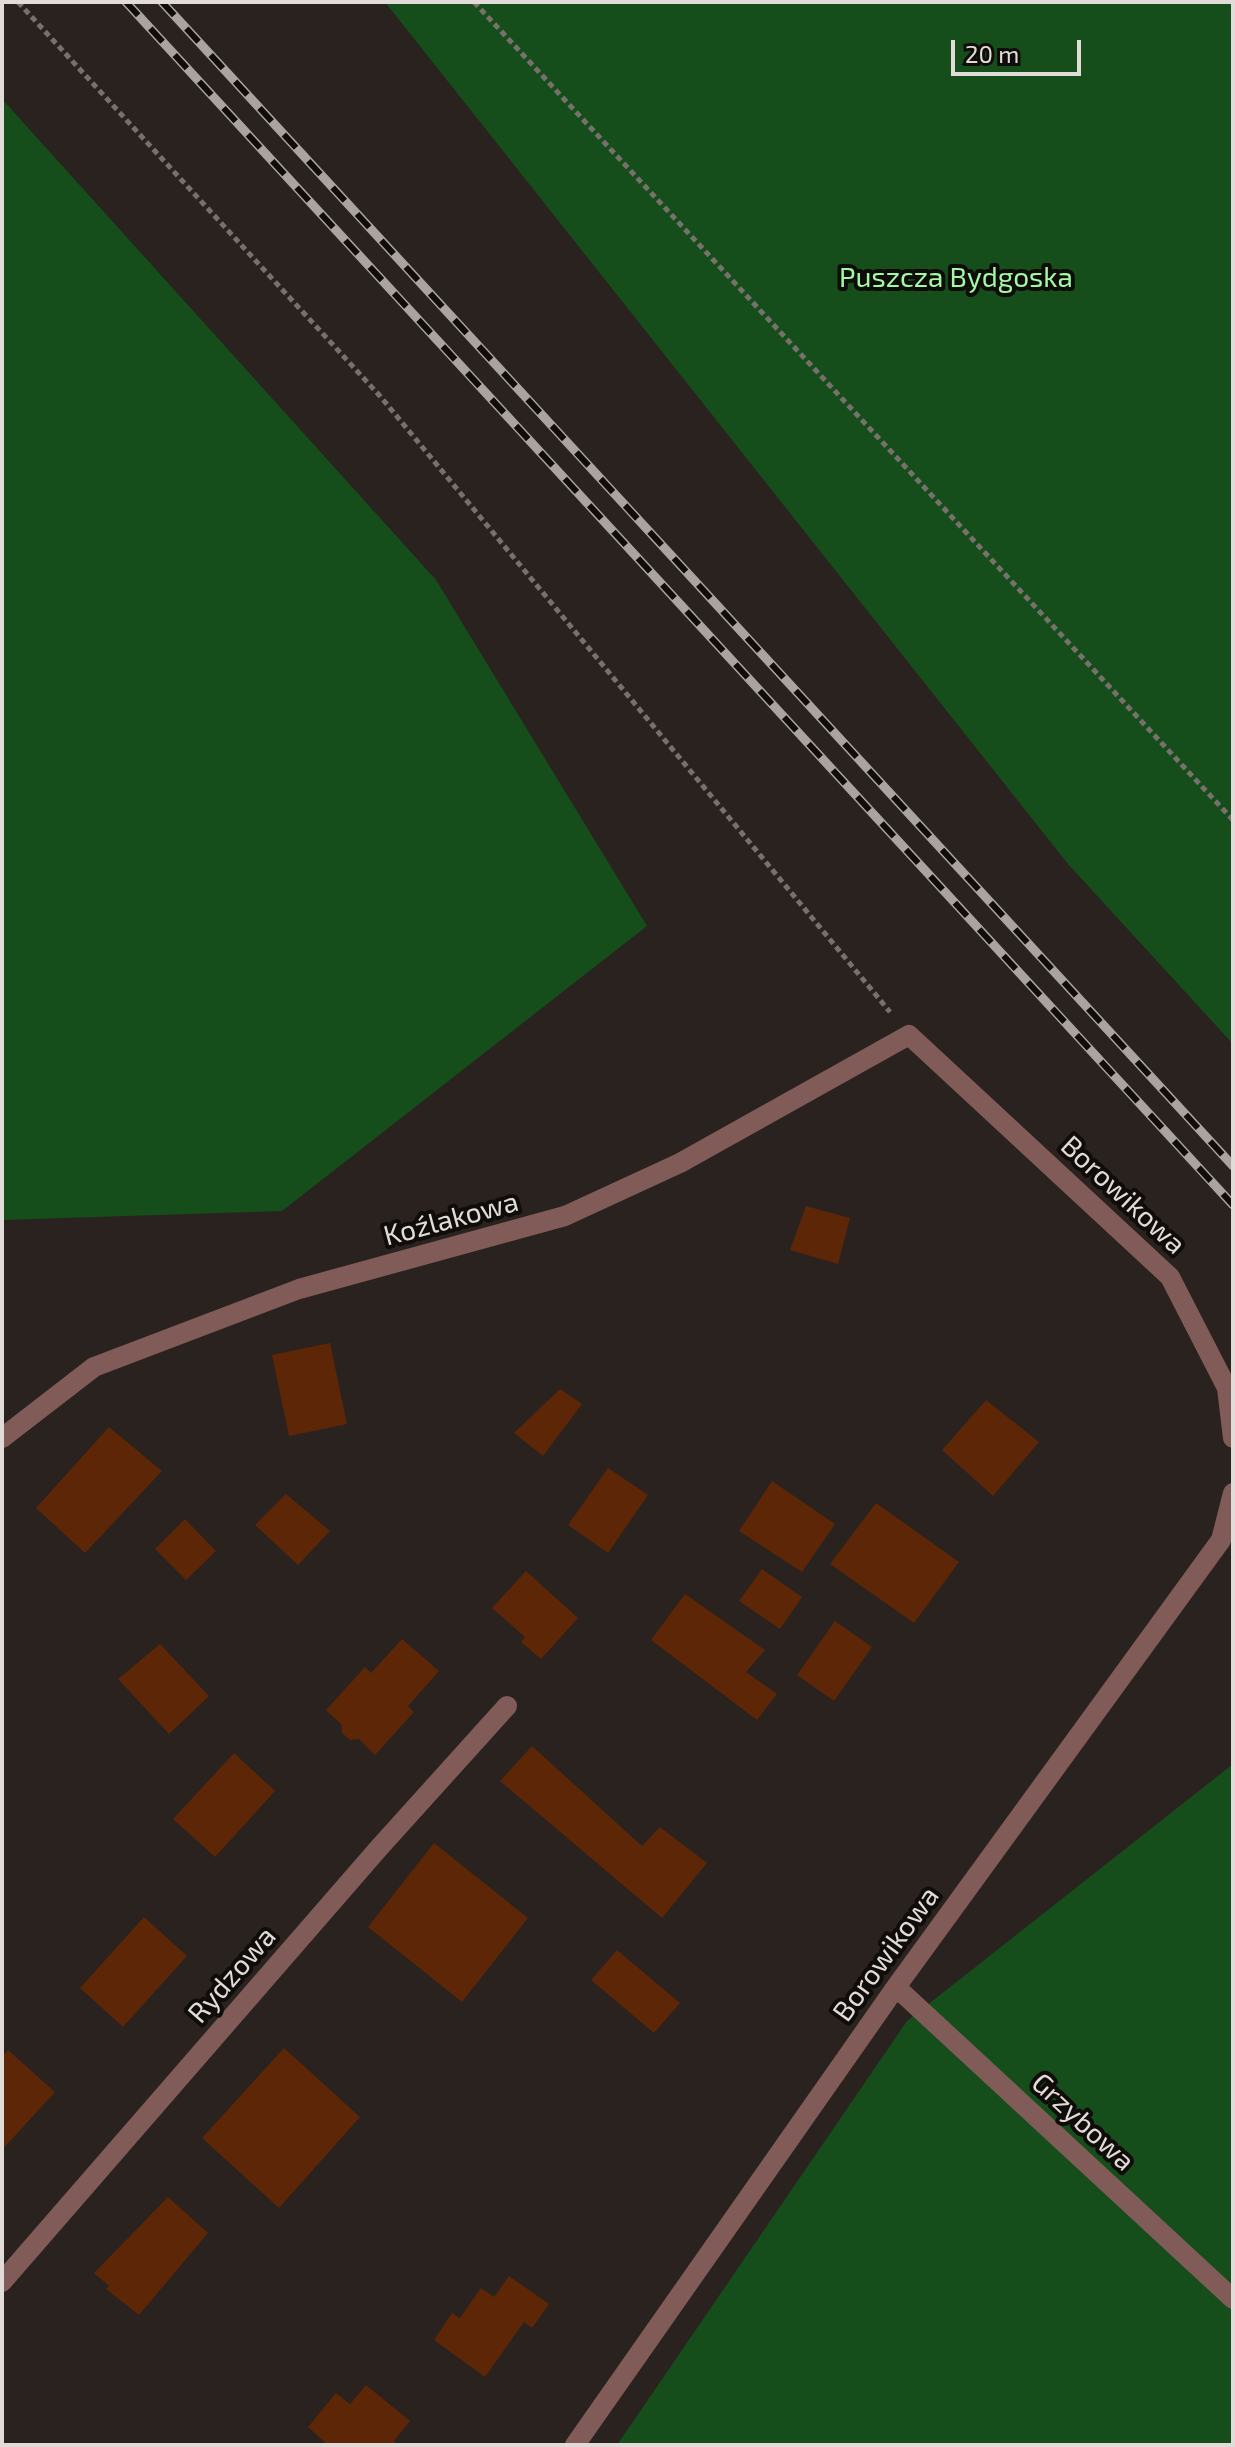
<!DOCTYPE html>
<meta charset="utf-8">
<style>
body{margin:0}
#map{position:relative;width:1235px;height:2447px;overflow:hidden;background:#2a221e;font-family:"Exo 2",sans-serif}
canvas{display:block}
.frame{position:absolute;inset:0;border:4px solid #e2dcd9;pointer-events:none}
.scale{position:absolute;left:951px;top:40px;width:130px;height:36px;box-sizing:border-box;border:4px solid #e2dcd9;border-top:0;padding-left:10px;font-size:24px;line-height:28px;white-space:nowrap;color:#e2dcd9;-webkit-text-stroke:6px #100c0a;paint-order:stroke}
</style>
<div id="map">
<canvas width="1235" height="2447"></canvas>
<div class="frame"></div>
<div class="scale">20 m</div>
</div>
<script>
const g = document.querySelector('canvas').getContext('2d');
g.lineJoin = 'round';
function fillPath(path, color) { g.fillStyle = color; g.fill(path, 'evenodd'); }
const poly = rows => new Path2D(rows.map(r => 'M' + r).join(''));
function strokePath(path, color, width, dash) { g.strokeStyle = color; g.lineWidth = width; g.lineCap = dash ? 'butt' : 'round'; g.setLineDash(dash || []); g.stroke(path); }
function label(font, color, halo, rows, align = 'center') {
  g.font = font + ' "Exo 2",sans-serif'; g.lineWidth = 8; g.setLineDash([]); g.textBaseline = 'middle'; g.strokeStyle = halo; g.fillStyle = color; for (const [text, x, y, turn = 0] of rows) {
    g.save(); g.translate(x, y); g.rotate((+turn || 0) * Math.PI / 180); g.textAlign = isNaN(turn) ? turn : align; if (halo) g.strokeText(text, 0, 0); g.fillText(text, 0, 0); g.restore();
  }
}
fillPath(poly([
 [385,2,1233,2,1233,1044,1068,864],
 [2,99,436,580,647,926,282,1211,2,1220],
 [1233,1764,1233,2445,617,2445,907,2021]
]), '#154e1b');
fillPath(poly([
 [806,1206,850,1218,838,1264,790,1250],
 [330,1343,347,1424,289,1436,272,1355],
 [560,1389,582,1404,543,1456,514,1433],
 [986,1400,1039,1442,993,1496,942,1450],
 [109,1427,162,1471,85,1553,36,1508],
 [608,1468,648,1495,608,1553,568,1525],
 [772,1481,835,1524,802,1572,739,1531],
 [286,1494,330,1531,298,1565,255,1525],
 [876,1503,959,1562,914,1623,830,1564],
 [185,1519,216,1551,186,1580,155,1549],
 [762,1569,802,1597,780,1629,739,1601],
 [526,1571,578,1618,541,1659,521,1642,525,1637,492,1608],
 [685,1594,765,1650,746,1672,777,1694,757,1720,651,1640],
 [835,1621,872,1647,834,1701,797,1675],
 [402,1639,439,1671,408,1706,414,1712,375,1755,359,1739,350,1740,342,1733,341,1724,326,1710,365,1667,371,1673],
 [160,1644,209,1696,169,1734,118,1679],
 [532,1746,642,1846,660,1827,707,1863,662,1918,500,1781],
 [234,1753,275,1791,215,1857,173,1819],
 [434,1843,528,1918,462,2002,368,1927],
 [144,1917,187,1956,123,2027,80,1988],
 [617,1950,680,2003,654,2033,591,1980],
 [284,2048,360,2117,279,2208,202,2138],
 [8,2050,55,2092,2,2150,2,2057],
 [168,2197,208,2233,139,2315,106,2289,109,2286,94,2273],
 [509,2276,549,2304,532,2328,524,2322,485,2377,434,2340,452,2313,460,2318,481,2288,494,2297],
 [366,2385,410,2421,394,2441,398,2445,328,2445,308,2427,336,2393,350,2404]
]), '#5d2607');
strokePath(poly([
 [18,2,380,396,890,1012],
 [474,2,1233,820]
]), '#77706d', 5, [6, 4]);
strokePath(poly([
 [2,1438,94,1367,299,1289,565,1216,680,1163,909,1035,1170,1277,1227,1388,1233,1438],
 [896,1987,1233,2299],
 [2,2282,378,1849,507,1706],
 [575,2445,896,1987,1221,1540,1233,1493]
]), '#815b58', 20);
const rail = poly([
 [126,2,1233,1205],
 [162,2,1233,1166]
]);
strokePath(rail, '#aaa3a0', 9);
strokePath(rail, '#100c0a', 6, [18]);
label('28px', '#a2f9a4', '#100c0a', [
 ["Puszcza Bydgoska",956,278]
]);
label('28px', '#e2dcd9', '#100c0a', [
 ["Borowikowa",1123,1195,43],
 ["Koźlakowa",451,1219,-15],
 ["Borowikowa",886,1954,-54],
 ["Rydzowa",232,1975,-49],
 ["Grzybowa",1083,2122,43]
]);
</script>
